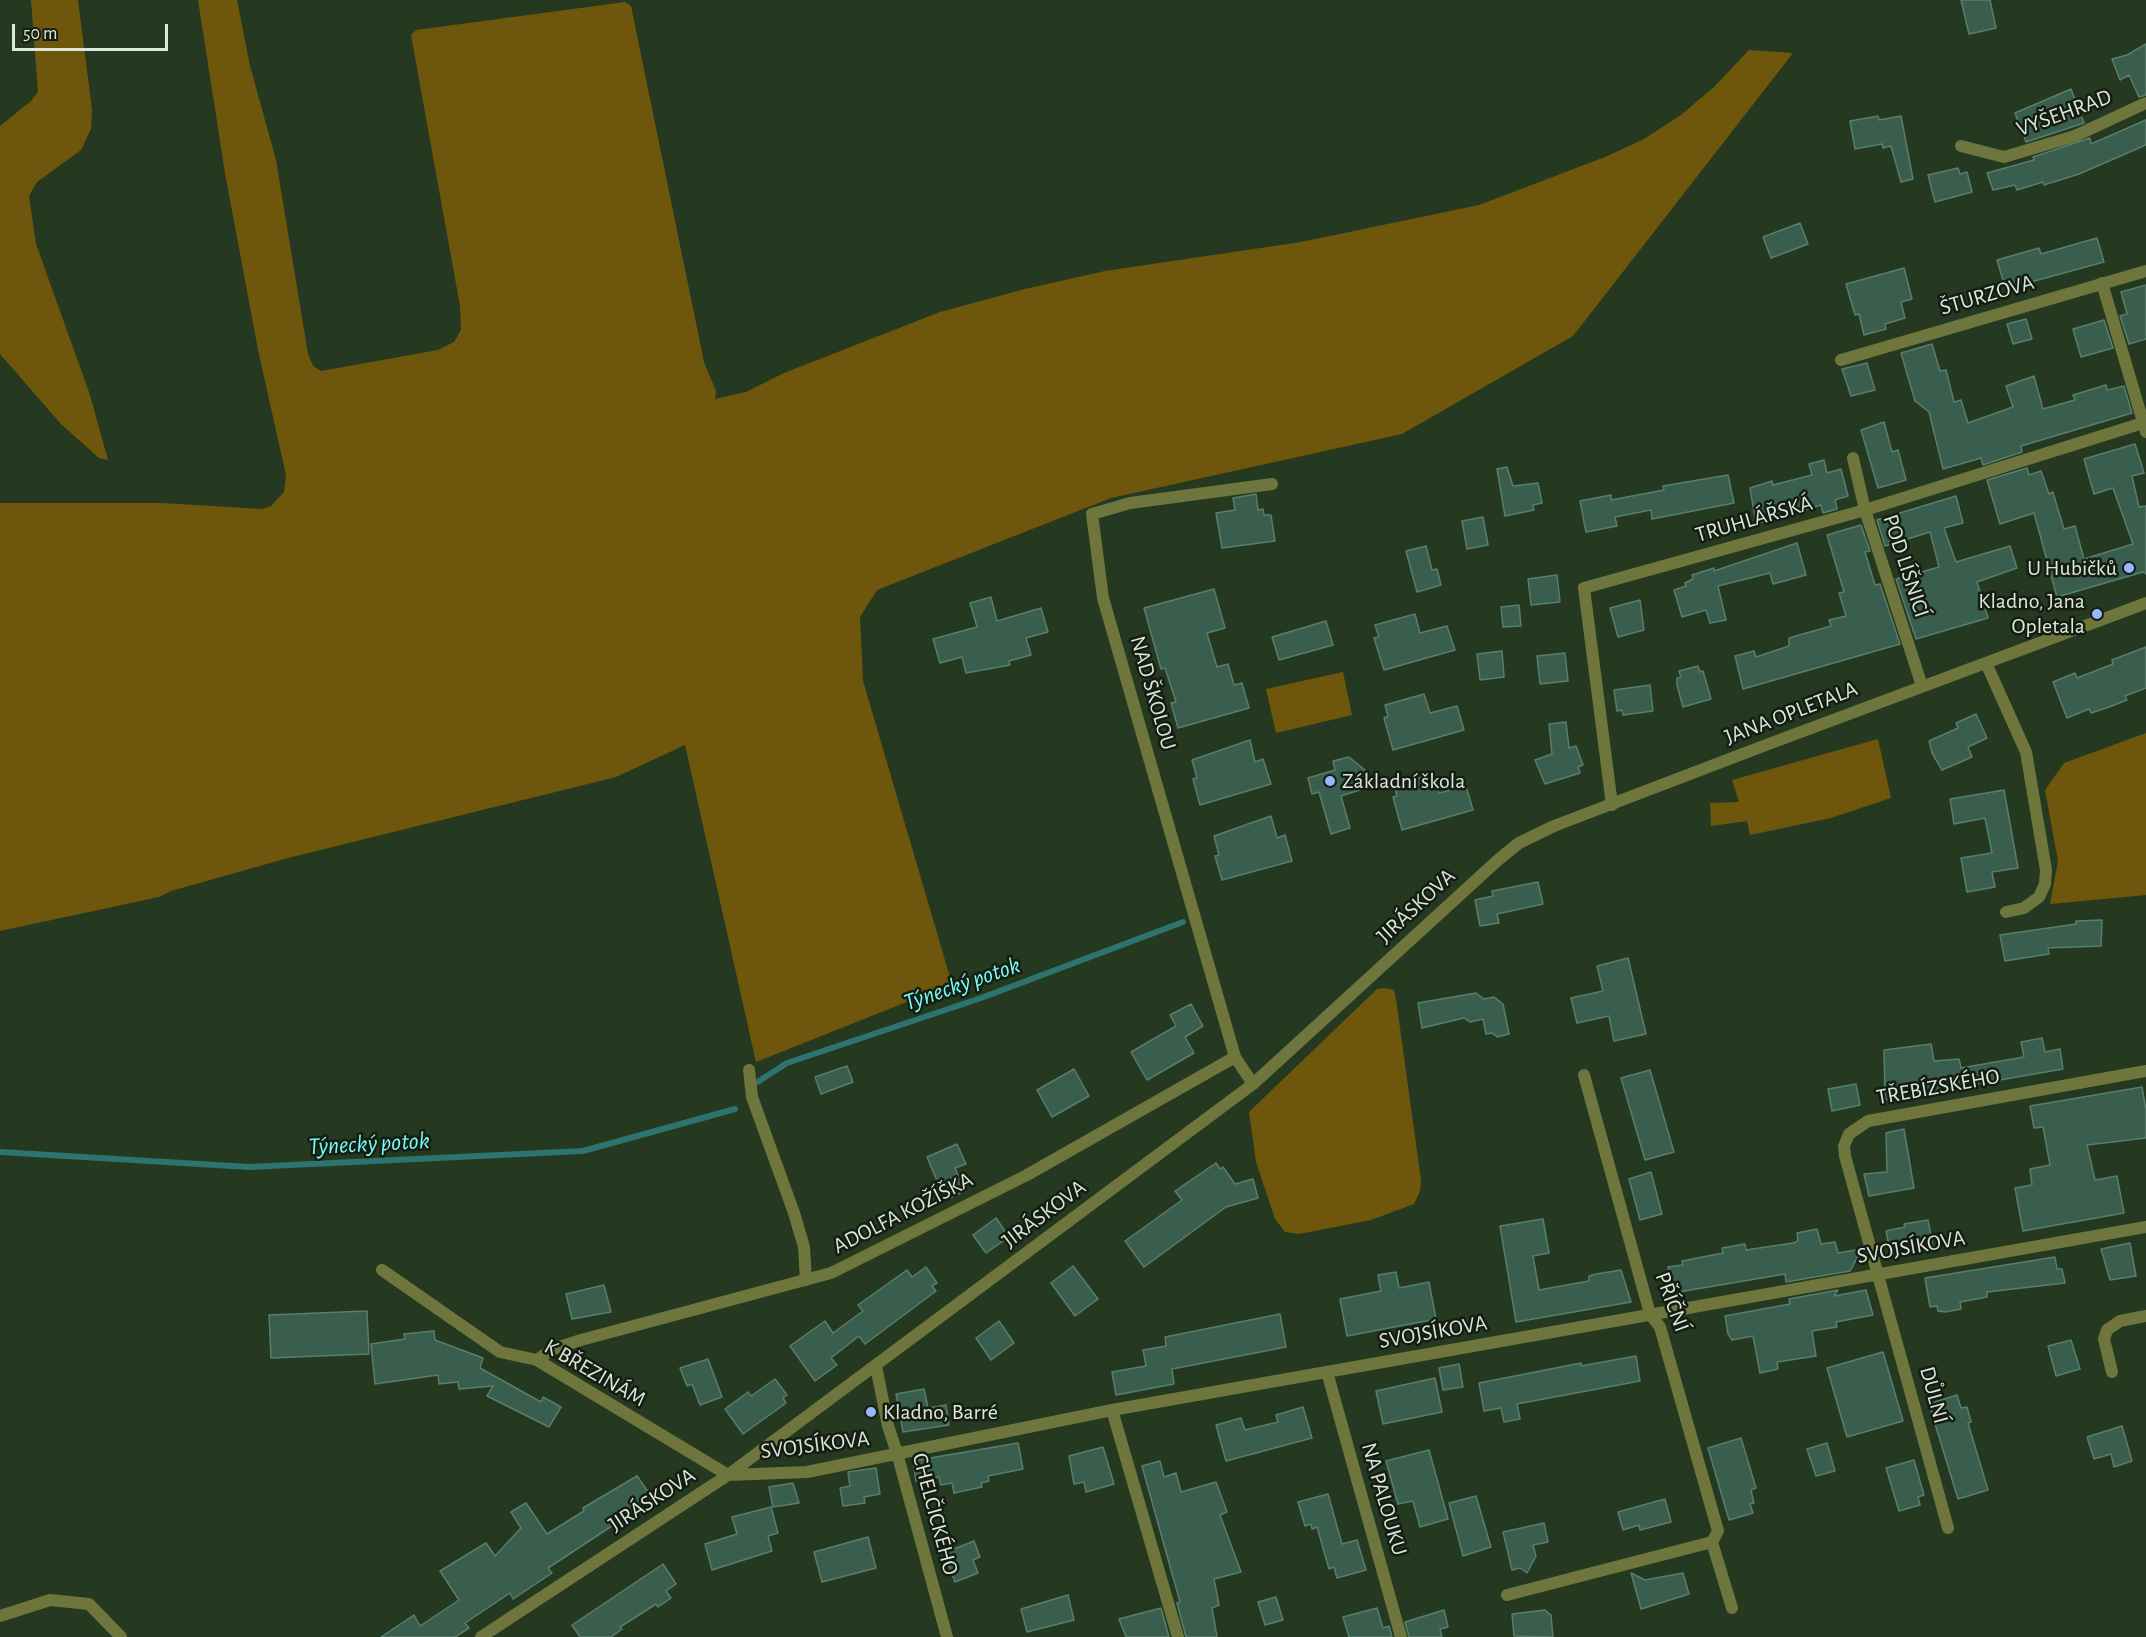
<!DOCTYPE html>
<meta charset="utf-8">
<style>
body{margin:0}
#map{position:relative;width:2146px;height:1637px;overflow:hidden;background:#253920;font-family:"Alegreya Sans",sans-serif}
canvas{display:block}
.scale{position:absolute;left:12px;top:24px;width:156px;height:27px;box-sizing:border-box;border:3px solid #dce8d9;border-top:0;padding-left:8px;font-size:18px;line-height:21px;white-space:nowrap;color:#dce8d9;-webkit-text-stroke:4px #141d12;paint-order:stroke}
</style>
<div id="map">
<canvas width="2146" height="1637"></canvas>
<div class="scale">50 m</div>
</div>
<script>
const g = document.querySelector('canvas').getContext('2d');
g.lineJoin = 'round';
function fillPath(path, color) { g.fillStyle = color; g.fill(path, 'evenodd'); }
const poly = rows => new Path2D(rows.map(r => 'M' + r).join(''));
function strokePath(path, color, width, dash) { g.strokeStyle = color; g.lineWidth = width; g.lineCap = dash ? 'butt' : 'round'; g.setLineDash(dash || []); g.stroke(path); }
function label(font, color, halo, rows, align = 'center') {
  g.font = font + ' "Alegreya Sans",sans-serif'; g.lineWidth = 5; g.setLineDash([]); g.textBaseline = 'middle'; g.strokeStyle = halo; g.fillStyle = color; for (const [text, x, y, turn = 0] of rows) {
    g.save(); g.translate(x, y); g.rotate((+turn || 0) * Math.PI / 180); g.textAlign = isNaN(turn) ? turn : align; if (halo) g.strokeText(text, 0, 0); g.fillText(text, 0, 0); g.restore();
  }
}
fillPath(poly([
 [31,0,78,0,92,110,91,129,81,150,37,182,29,196,36,244,90,395,108,460,99,458,61,424,0,354,0,126,31,101,38,92],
 [198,0,237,0,250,66,276,160,308,354,313,366,321,371,438,350,454,342,461,330,460,306,411,35,416,30,625,2,631,6,704,362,716,391,715,399,746,392,784,373,940,312,1025,289,1105,271,1301,242,1479,205,1605,157,1644,139,1681,115,1714,87,1749,50,1793,53,1573,336,1402,434,1111,498,877,590,860,617,863,681,952,984,756,1062,685,745,616,777,288,858,171,891,159,897,0,931,0,503,162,503,262,509,271,506,284,492,286,475,258,350,225,173],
 [1343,672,1352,715,1276,733,1266,689],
 [2146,733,2146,895,2050,904,2058,861,2045,790,2064,763],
 [1878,739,1891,798,1831,818,1750,835,1747,821,1711,826,1710,803,1739,802,1732,780],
 [1385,988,1394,990,1396,999,1421,1180,1420,1191,1414,1204,1371,1220,1299,1234,1285,1232,1275,1219,1256,1162,1249,1112,1377,989]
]), '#6e570d');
strokePath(poly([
 [756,1083,787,1063,981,998,1183,922],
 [0,1152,249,1167,583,1151,735,1109]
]), '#2d7370', 6);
const building = poly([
 [1961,0,1990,0,1996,28,1969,34,1961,0],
 [2146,44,2146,95,2139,97,2129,75,2120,80,2112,59,2127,55,2146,44],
 [2071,89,2084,123,2026,142,2015,113,2071,89],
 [1878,116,1879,120,1901,116,1913,179,1901,182,1891,146,1883,148,1882,144,1855,149,1850,121,1878,116],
 [2146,120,2146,145,2079,174,2044,185,2043,182,2017,190,2015,185,1993,190,1987,173,2034,160,2033,157,2090,138,2091,144,2146,120],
 [1958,168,1960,174,1967,172,1972,192,1935,202,1928,175,1958,168],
 [1800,223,1808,244,1771,258,1763,237,1800,223],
 [2097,238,2104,262,2020,285,2019,283,2005,287,1997,260,2039,248,2041,254,2097,238],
 [1904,268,1912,299,1901,302,1905,318,1885,324,1886,329,1864,335,1859,314,1855,315,1846,284,1904,268],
 [2146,285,2146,339,2129,344,2120,316,2127,314,2121,292,2146,285],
 [2026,319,2032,339,2013,344,2007,324,2026,319],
 [2104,320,2113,348,2081,357,2073,329,2104,320],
 [1932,344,1940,371,1946,370,1954,402,1961,400,1968,423,2013,407,2006,386,2034,376,2043,409,2075,400,2073,395,2106,385,2107,390,2124,386,2132,413,2021,446,2022,452,1983,465,1981,458,1943,469,1929,412,1915,401,1901,353,1932,344],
 [1867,363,1875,390,1851,396,1842,369,1867,363],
 [1884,422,1892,452,1898,450,1906,480,1878,488,1861,430,1884,422],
 [2135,444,2144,473,2132,476,2139,507,2146,506,2146,574,2143,572,2057,597,2034,513,2000,524,1987,480,2027,468,2029,475,2041,471,2049,494,2053,492,2054,496,2064,529,2075,526,2084,559,2133,544,2113,488,2094,494,2084,459,2135,444],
 [1824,460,1827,473,1841,469,1848,496,1835,500,1837,509,1823,513,1821,505,1756,524,1750,488,1772,481,1773,485,1812,475,1809,464,1824,460],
 [1507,467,1513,486,1538,483,1542,503,1533,505,1534,510,1505,516,1497,469,1507,467],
 [1728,475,1734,503,1652,519,1651,510,1615,517,1617,526,1586,532,1580,501,1611,495,1611,500,1664,490,1663,486,1728,475],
 [1256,494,1258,510,1263,509,1264,515,1271,515,1275,541,1222,548,1216,513,1235,510,1233,498,1256,494],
 [1956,496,1963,523,1944,528,1956,562,2010,546,2017,568,1977,582,1988,618,1916,639,1896,579,1939,567,1930,532,1885,546,1877,520,1956,496],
 [1483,517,1488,545,1467,549,1462,521,1483,517],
 [1861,525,1870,551,1865,552,1875,585,1880,584,1900,644,1743,689,1735,656,1754,651,1756,657,1789,646,1789,638,1831,626,1829,620,1846,616,1839,593,1844,592,1827,535,1861,525],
 [1797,543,1806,575,1773,584,1770,573,1718,586,1726,620,1710,623,1706,610,1682,617,1674,590,1686,586,1685,583,1693,579,1692,575,1714,568,1714,571,1797,543],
 [1426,546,1432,570,1437,569,1441,585,1417,592,1406,551,1426,546],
 [1557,575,1560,602,1531,605,1528,579,1557,575],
 [1214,589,1225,628,1207,633,1217,667,1228,664,1234,685,1242,683,1249,708,1178,728,1171,703,1176,702,1165,668,1161,669,1144,608,1214,589],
 [991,597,997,621,1041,608,1048,632,1026,638,1031,655,1009,661,1010,665,966,673,962,657,940,663,933,639,977,627,970,603,991,597],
 [1640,600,1644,630,1618,637,1610,608,1640,600],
 [1519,605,1521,626,1503,627,1501,607,1519,605],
 [1415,614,1420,633,1447,626,1455,650,1384,670,1374,638,1379,637,1375,625,1415,614],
 [1326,621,1333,645,1279,660,1272,637,1326,621],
 [2146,647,2146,688,2125,696,2127,700,2109,707,2091,713,2089,709,2067,718,2053,682,2075,673,2077,678,2113,664,2112,660,2146,647],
 [1502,651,1504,677,1480,680,1477,654,1502,651],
 [1565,653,1568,681,1540,684,1537,656,1565,653],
 [1698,666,1700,672,1703,671,1711,699,1683,707,1677,685,1677,678,1681,677,1679,671,1698,666],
 [1650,685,1653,711,1623,715,1622,710,1617,711,1614,690,1650,685],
 [1424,694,1430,713,1457,706,1464,730,1393,750,1384,718,1388,716,1385,705,1424,694],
 [1976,714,1987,738,1968,747,1972,757,1942,770,1932,753,1929,741,1958,728,1956,723,1976,714],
 [1566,722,1569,748,1576,746,1583,765,1578,767,1580,773,1545,784,1535,760,1552,754,1549,724,1566,722],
 [1250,740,1255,762,1263,759,1271,784,1200,805,1193,779,1197,778,1192,760,1250,740],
 [1349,757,1365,770,1360,790,1341,796,1350,828,1331,834,1319,792,1312,794,1308,778,1335,770,1333,761,1349,757],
 [1434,774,1439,793,1466,786,1473,810,1402,830,1393,797,1397,796,1394,785,1434,774],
 [2004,790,2018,868,1992,872,1995,887,1967,892,1961,858,1992,853,1985,818,1954,824,1950,799,2004,790],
 [1271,816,1277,838,1285,835,1292,861,1222,880,1215,856,1219,855,1214,836,1271,816],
 [1538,882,1543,904,1497,914,1499,923,1480,926,1475,900,1493,896,1492,891,1538,882],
 [2102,920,2101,946,2048,948,2049,954,2005,961,2000,935,2076,924,2076,921,2102,920],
 [1628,958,1646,1034,1614,1041,1609,1016,1577,1023,1571,998,1603,991,1597,966,1628,958],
 [1476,993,1484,999,1494,997,1503,1004,1509,1034,1497,1037,1492,1033,1486,1034,1483,1019,1470,1022,1464,1018,1422,1028,1418,1003,1476,993],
 [1191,1004,1203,1026,1185,1037,1194,1053,1147,1080,1131,1052,1176,1026,1170,1015,1191,1004],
 [2042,1038,2045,1052,2060,1049,2063,1069,1885,1100,1884,1050,1931,1044,1934,1061,1959,1059,1961,1068,2024,1057,2021,1042,2042,1038],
 [847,1066,853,1082,821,1094,815,1077,847,1066],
 [1074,1069,1089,1096,1052,1117,1037,1090,1074,1069],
 [1650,1070,1674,1152,1645,1160,1621,1078,1650,1070],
 [1856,1084,1860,1105,1832,1111,1828,1089,1856,1084],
 [2142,1087,2146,1110,2146,1138,2087,1145,2095,1180,2117,1176,2124,1213,2023,1231,2015,1188,2032,1185,2030,1169,2050,1165,2043,1127,2034,1128,2030,1106,2142,1087],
 [1904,1129,1914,1188,1869,1196,1864,1174,1887,1172,1886,1133,1904,1129],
 [957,1144,966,1164,955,1168,965,1191,945,1200,927,1157,957,1144],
 [1216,1163,1220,1169,1223,1167,1235,1184,1253,1179,1258,1198,1226,1207,1144,1267,1125,1241,1182,1200,1175,1191,1216,1163],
 [1651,1172,1662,1214,1640,1220,1629,1179,1651,1172],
 [996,1218,1009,1237,986,1253,973,1235,996,1218],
 [1543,1219,1549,1253,1533,1256,1539,1290,1589,1281,1589,1276,1596,1274,1621,1270,1631,1302,1516,1322,1500,1226,1543,1219],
 [1928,1220,1933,1247,1891,1255,1886,1231,1905,1227,1904,1224,1928,1220],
 [1817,1229,1821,1244,1835,1242,1838,1253,1862,1249,1850,1271,1786,1282,1785,1274,1673,1293,1668,1267,1683,1265,1682,1261,1723,1253,1722,1248,1745,1244,1746,1250,1793,1243,1798,1241,1797,1233,1817,1229],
 [2130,1243,2136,1276,2110,1280,2101,1249,2130,1243],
 [2055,1257,2057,1269,2062,1269,2065,1283,1987,1292,1987,1297,1960,1302,1961,1309,1945,1312,1938,1311,1937,1306,1930,1307,1925,1278,2055,1257],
 [1073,1266,1098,1299,1075,1316,1051,1283,1073,1266],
 [926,1267,937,1283,932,1286,936,1291,865,1344,859,1336,831,1358,837,1365,815,1381,790,1346,825,1321,833,1333,863,1311,858,1305,907,1270,912,1277,926,1267],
 [1396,1272,1399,1288,1429,1282,1436,1319,1347,1336,1340,1299,1381,1291,1378,1275,1396,1272],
 [604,1285,611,1312,572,1319,566,1294,604,1285],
 [1838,1290,1834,1296,1866,1290,1873,1315,1836,1322,1837,1327,1812,1331,1816,1356,1777,1362,1778,1369,1760,1373,1753,1336,1732,1340,1728,1334,1725,1316,1790,1304,1789,1299,1838,1290],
 [367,1311,369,1354,271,1358,269,1315,367,1311],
 [1280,1314,1286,1347,1172,1369,1174,1384,1116,1395,1112,1372,1146,1366,1143,1350,1166,1346,1165,1337,1280,1314],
 [999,1321,1014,1343,991,1360,976,1338,999,1321],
 [434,1331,435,1340,483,1358,480,1368,541,1402,543,1397,561,1407,549,1427,487,1396,493,1386,459,1389,458,1382,439,1384,438,1375,375,1384,371,1344,405,1339,404,1334,434,1331],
 [2071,1340,2080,1369,2056,1376,2048,1346,2071,1340],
 [1883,1352,1903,1421,1847,1437,1827,1368,1883,1352],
 [1636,1356,1640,1381,1517,1404,1520,1419,1504,1422,1501,1408,1484,1411,1479,1383,1581,1363,1581,1366,1636,1356],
 [708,1359,722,1397,700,1405,692,1384,687,1386,680,1368,708,1359],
 [1459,1364,1463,1387,1443,1390,1439,1368,1459,1364],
 [1435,1378,1442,1412,1383,1424,1376,1391,1435,1378],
 [775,1379,787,1395,783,1398,786,1403,743,1434,725,1409,748,1392,751,1396,775,1379],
 [924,1389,928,1408,946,1405,949,1425,903,1432,896,1394,924,1389],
 [1957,1395,1961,1408,1967,1407,1971,1422,1968,1423,1988,1490,1958,1499,1929,1404,1957,1395],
 [1303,1407,1312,1438,1226,1461,1216,1425,1241,1418,1245,1430,1278,1422,1276,1415,1303,1407],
 [2122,1426,2132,1461,2114,1467,2111,1454,2094,1459,2087,1437,2122,1426],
 [1741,1438,1756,1488,1751,1490,1754,1503,1750,1504,1753,1513,1729,1520,1708,1448,1741,1438],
 [1018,1443,1023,1469,988,1476,989,1481,981,1483,982,1487,954,1493,952,1483,941,1485,939,1477,916,1481,913,1461,1018,1443],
 [1827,1443,1835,1471,1816,1476,1807,1449,1827,1443],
 [1103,1447,1114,1484,1086,1492,1084,1482,1074,1484,1069,1456,1103,1447],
 [1429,1450,1448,1519,1420,1527,1413,1501,1398,1504,1386,1461,1429,1450],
 [1914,1460,1924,1495,1918,1497,1920,1505,1899,1511,1886,1468,1914,1460],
 [1160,1461,1164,1477,1176,1473,1181,1492,1216,1482,1227,1512,1220,1515,1241,1572,1214,1579,1219,1605,1212,1608,1217,1637,1186,1637,1177,1603,1180,1602,1142,1466,1160,1461],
 [876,1468,880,1494,864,1497,865,1503,843,1506,840,1488,850,1486,848,1472,876,1468],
 [637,1476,653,1499,548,1568,552,1573,513,1599,510,1593,465,1623,469,1628,455,1637,381,1637,414,1615,420,1626,459,1600,440,1571,486,1543,495,1556,521,1528,511,1512,526,1503,547,1534,584,1511,583,1508,637,1476],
 [793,1483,799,1503,773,1507,769,1487,793,1483],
 [1328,1494,1342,1544,1357,1540,1366,1570,1337,1578,1334,1567,1329,1569,1317,1527,1312,1529,1311,1524,1305,1526,1298,1502,1328,1494],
 [1476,1496,1491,1547,1463,1556,1449,1503,1476,1496],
 [1665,1499,1671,1522,1640,1530,1639,1525,1623,1530,1618,1512,1665,1499],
 [771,1507,778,1533,768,1536,772,1551,712,1570,705,1544,737,1534,732,1517,771,1507],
 [1544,1523,1548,1542,1533,1545,1536,1556,1527,1573,1520,1568,1512,1570,1503,1532,1544,1523],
 [868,1537,876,1568,822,1582,814,1552,868,1537],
 [974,1541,980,1557,973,1560,978,1573,955,1582,944,1553,974,1541],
 [663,1564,676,1584,666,1591,671,1598,658,1607,656,1604,620,1627,622,1629,611,1637,580,1637,572,1625,663,1564],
 [1631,1573,1645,1580,1683,1573,1689,1594,1641,1609,1631,1573],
 [1068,1595,1074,1620,1027,1632,1021,1609,1068,1595],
 [1276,1597,1283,1620,1265,1625,1258,1602,1276,1597],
 [1161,1608,1169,1637,1126,1637,1119,1619,1161,1608],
 [1377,1608,1383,1628,1389,1626,1392,1637,1349,1637,1343,1617,1377,1608],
 [1444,1610,1448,1627,1440,1629,1442,1637,1409,1637,1405,1622,1444,1610],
 [1545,1610,1551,1615,1553,1637,1514,1636,1512,1614,1545,1610]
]);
fillPath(building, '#3a5e4e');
strokePath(building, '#597e6d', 1.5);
strokePath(poly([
 [1961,146,2004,157,2075,136,2146,103],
 [2102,283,2146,432],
 [1841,360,2146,271],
 [1853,458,1865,510,1922,686],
 [1986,663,2026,752,2046,870,2045,884,2039,897,2024,908,2006,912],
 [1612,805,1584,588,1865,510,2143,423],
 [1235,1057,1103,598,1092,514,1130,503,1272,484],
 [749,1070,752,1097,794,1213,804,1247,806,1280],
 [1584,1075,1650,1314,1660,1327,1718,1531,1712,1542,1732,1608],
 [382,1270,500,1352,537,1360,728,1475,807,1472,1112,1410,2146,1227],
 [537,1360,553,1349,581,1340,831,1273,1027,1175,1235,1057,1253,1084],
 [876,1366,888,1426,897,1453,947,1637],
 [1327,1372,1401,1637],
 [2112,1372,2104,1339,2107,1330,2120,1321,2146,1316],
 [1112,1410,1178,1637],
 [1948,1528,1845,1156,1844,1146,1849,1134,1868,1121,2146,1071],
 [1507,1595,1712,1542],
 [0,1616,50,1600,89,1604,121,1637],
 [481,1637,728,1475,1253,1084,1498,860,1519,843,1554,826,1766,745,2146,603]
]), '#6e753d', 12);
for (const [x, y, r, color] of [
 [2129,568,6,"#96b6fd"],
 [2097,614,6,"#96b6fd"],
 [1330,781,6,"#96b6fd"],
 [871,1412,6,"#96b6fd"]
]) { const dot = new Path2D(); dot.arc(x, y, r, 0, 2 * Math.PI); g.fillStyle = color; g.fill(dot); strokePath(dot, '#141d12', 2); }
label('22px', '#dce8d9', '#141d12', [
 ["VYŠEHRAD",2064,113,-20],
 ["ŠTURZOVA",1987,295,-16],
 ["TRUHLÁŘSKÁ",1754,519,-16],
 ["POD LÍŠNICÍ",1906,566,72],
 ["NAD ŠKOLOU",1153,693,74],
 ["JANA OPLETALA",1791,713,-21],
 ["JIRÁSKOVA",1416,906,-43],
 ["TŘEBÍZSKÉHO",1938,1087,-10],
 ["ADOLFA KOŽÍŠKA",903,1213,-27],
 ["JIRÁSKOVA",1044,1214,-37],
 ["SVOJSÍKOVA",1911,1247,-10],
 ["PŘÍČNÍ",1672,1302,70],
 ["SVOJSÍKOVA",1433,1332,-10],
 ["K BŘEZINÁM",595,1373,30],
 ["DŮLNÍ",1934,1395,75],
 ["SVOJSÍKOVA",815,1445,-7],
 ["NA PALOUKU",1384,1499,74],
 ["JIRÁSKOVA",652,1500,-33],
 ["CHELČICKÉHO",935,1514,75]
]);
label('22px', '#dce8d9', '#141d12', [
 ["U Hubičků",2117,568],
 ["Kladno, Jana",2085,601],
 ["Opletala",2085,626],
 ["Základní škola",1342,781,"left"],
 ["Kladno, Barré",883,1412,"left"]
], 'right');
label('italic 24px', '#79fdf6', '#141d12', [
 ["Týnecký potok",962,984,-19],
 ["Týnecký potok",369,1144,-3]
]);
</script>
